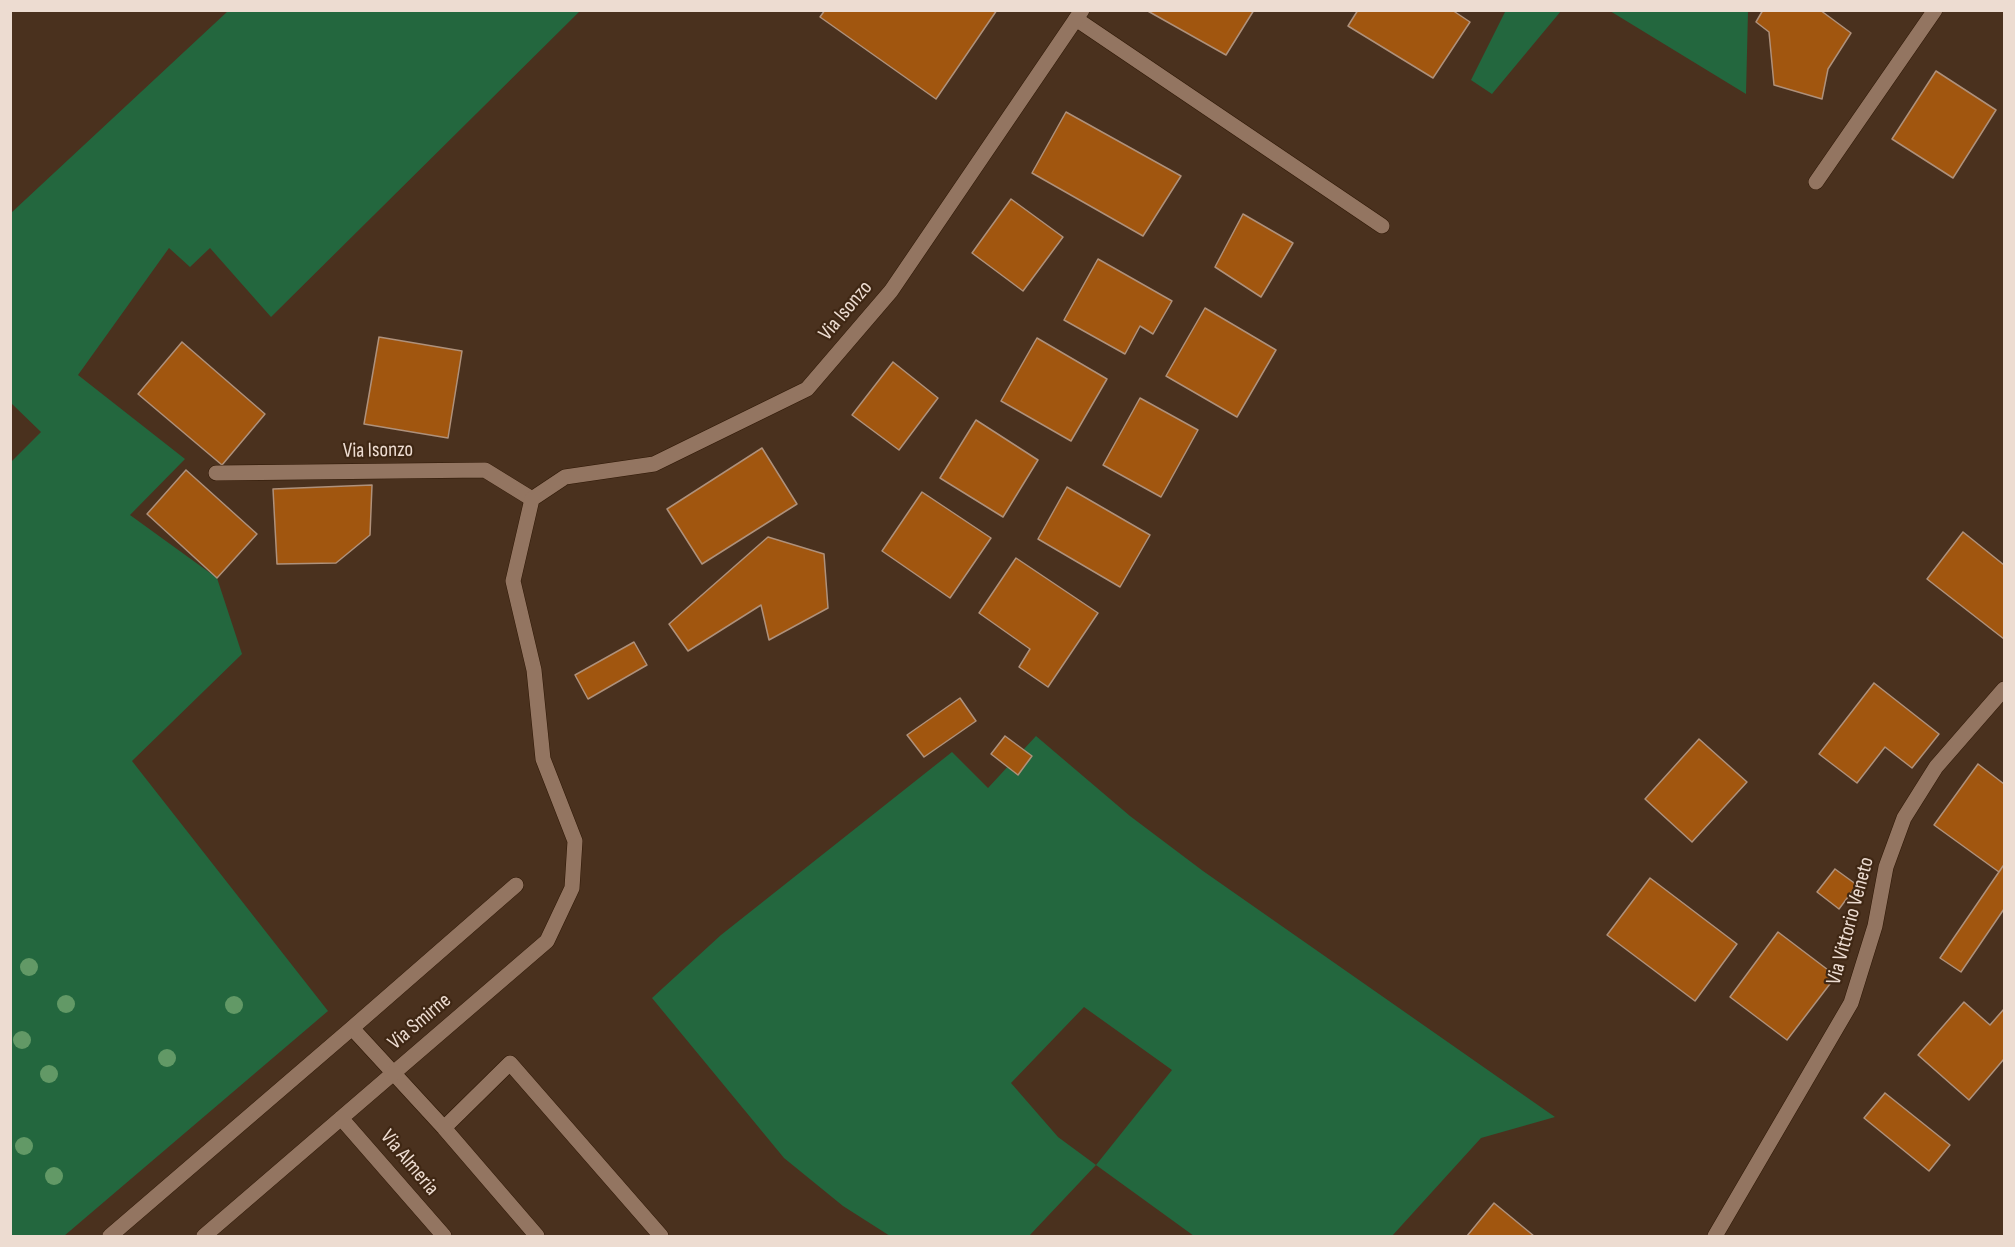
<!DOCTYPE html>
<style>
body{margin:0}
#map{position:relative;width:2015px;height:1247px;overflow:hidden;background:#4a311e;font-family:"Sofia Sans Condensed",sans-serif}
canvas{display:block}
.frame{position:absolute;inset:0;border:12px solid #eddcd1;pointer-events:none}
</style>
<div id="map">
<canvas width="2015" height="1247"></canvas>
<div class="frame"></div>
</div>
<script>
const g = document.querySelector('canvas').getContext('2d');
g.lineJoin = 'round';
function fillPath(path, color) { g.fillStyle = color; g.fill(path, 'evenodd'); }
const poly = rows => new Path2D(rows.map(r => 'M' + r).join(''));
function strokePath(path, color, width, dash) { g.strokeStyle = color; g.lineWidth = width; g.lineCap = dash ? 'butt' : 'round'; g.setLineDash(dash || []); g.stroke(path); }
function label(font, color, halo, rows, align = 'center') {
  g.font = font + ' "Sofia Sans Condensed",sans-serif'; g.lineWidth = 4.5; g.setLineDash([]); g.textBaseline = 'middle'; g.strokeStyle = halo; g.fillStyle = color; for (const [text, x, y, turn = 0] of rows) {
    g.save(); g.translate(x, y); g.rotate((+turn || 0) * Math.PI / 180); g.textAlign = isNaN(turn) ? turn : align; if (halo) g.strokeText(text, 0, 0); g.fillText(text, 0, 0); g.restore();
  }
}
fillPath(poly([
 [1506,10,1561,11,1492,94,1471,80],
 [228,11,580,11,271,317,210,248,190,267,169,248,78,375,185,459,130,515,217,578,242,654,132,761,328,1011,64,1236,11,1236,10,463,41,432,11,403,11,213],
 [1610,11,1748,11,1746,94],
 [1036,736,1130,816,1203,871,1555,1117,1481,1138,1392,1236,1194,1236,1096,1165,1029,1236,890,1236,843,1206,784,1158,652,998,721,935,952,752,988,788],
 [1084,1007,1172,1070,1096,1165,1058,1137,1011,1083]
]), '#23673e');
const building = poly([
 [825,10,997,10,936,99,820,17,825,10],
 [1146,10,1254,10,1226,55,1146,10],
 [1358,10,1452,10,1470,22,1433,78,1348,26,1358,10],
 [1763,10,1820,10,1851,33,1828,69,1822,99,1774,85,1769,32,1756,22,1763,10],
 [1936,71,1996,110,1953,178,1892,139,1936,71],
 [1066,112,1181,176,1143,236,1032,173,1066,112],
 [1011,199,1063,237,1023,291,972,253,1011,199],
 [1243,214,1293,243,1261,297,1215,267,1243,214],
 [1098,259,1172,301,1153,334,1140,326,1125,354,1064,320,1098,259],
 [1205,308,1276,350,1237,417,1166,376,1205,308],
 [379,337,462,351,448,438,364,424,379,337],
 [1037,338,1107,379,1071,441,1001,401,1037,338],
 [182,342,265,414,222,465,138,394,182,342],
 [893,362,938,398,899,450,852,415,893,362],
 [1140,398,1198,430,1161,497,1103,465,1140,398],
 [976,420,1038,460,1003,517,940,478,976,420],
 [762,448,797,504,702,564,667,509,762,448],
 [186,470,257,534,217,578,147,514,186,470],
 [372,485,370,535,336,563,277,564,273,489,372,485],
 [1067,487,1150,535,1120,587,1038,539,1067,487],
 [922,492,991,538,950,598,882,551,922,492],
 [1963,532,2004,565,2004,639,1927,579,1963,532],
 [768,537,824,554,828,608,769,640,761,605,688,651,669,624,768,537],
 [1016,558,1098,613,1048,687,1019,667,1030,649,979,613,1016,558],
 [634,642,647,665,588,699,575,675,634,642],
 [1874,683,1939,734,1912,768,1885,747,1857,783,1819,754,1874,683],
 [960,698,976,721,924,757,907,735,960,698],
 [1005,736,1032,756,1018,775,991,754,1005,736],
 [1699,739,1747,782,1692,842,1645,799,1699,739],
 [1978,764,2004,784,2004,867,2003,866,1999,872,1934,825,1978,764],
 [2003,866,2004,867,2004,909,1961,972,1940,958,2003,866],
 [1835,869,1857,885,1839,909,1817,892,1835,869],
 [1650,878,1737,944,1695,1001,1607,935,1650,878],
 [1778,932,1836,976,1787,1040,1730,997,1778,932],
 [1964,1002,1990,1025,2004,1009,2004,1059,1969,1100,1918,1055,1964,1002],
 [1885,1093,1950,1145,1929,1171,1864,1118,1885,1093],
 [1494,1203,1534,1236,1467,1236,1494,1203]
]);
fillPath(building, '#a1560f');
strokePath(building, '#af917b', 1.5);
const service = poly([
 [1076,19,1382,226],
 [1816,182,1935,10],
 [216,473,485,470,532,499],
 [352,1028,516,885],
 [444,1128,510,1063,661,1236],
 [110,1236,352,1028,444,1128,537,1236]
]);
const minor = poly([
 [341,1118,444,1236],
 [204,1236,547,941,572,888,575,841,543,759,534,670,513,581,532,499,565,477,654,464,807,389,891,291,1082,10],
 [1715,1236,1851,1003,1875,926,1886,867,1904,818,1936,767,2004,689]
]);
strokePath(service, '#2f1806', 16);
strokePath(minor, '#2f1806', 16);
strokePath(service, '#937561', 15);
strokePath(minor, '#937561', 15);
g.fillStyle = '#629966';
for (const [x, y] of [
 [29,967],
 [66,1004],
 [234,1005],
 [22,1040],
 [167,1058],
 [49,1074],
 [24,1146],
 [54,1176]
]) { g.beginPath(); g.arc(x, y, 9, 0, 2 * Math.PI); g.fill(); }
label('21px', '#eddcd1', '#3f2714', [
 ["Via Isonzo",846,311,-50],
 ["Via Isonzo",378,451,-1],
 ["Via Vittorio Veneto",1851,921,-75],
 ["Via Smirne",420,1022,-40],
 ["Via Almeria",409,1163,50]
]);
</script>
